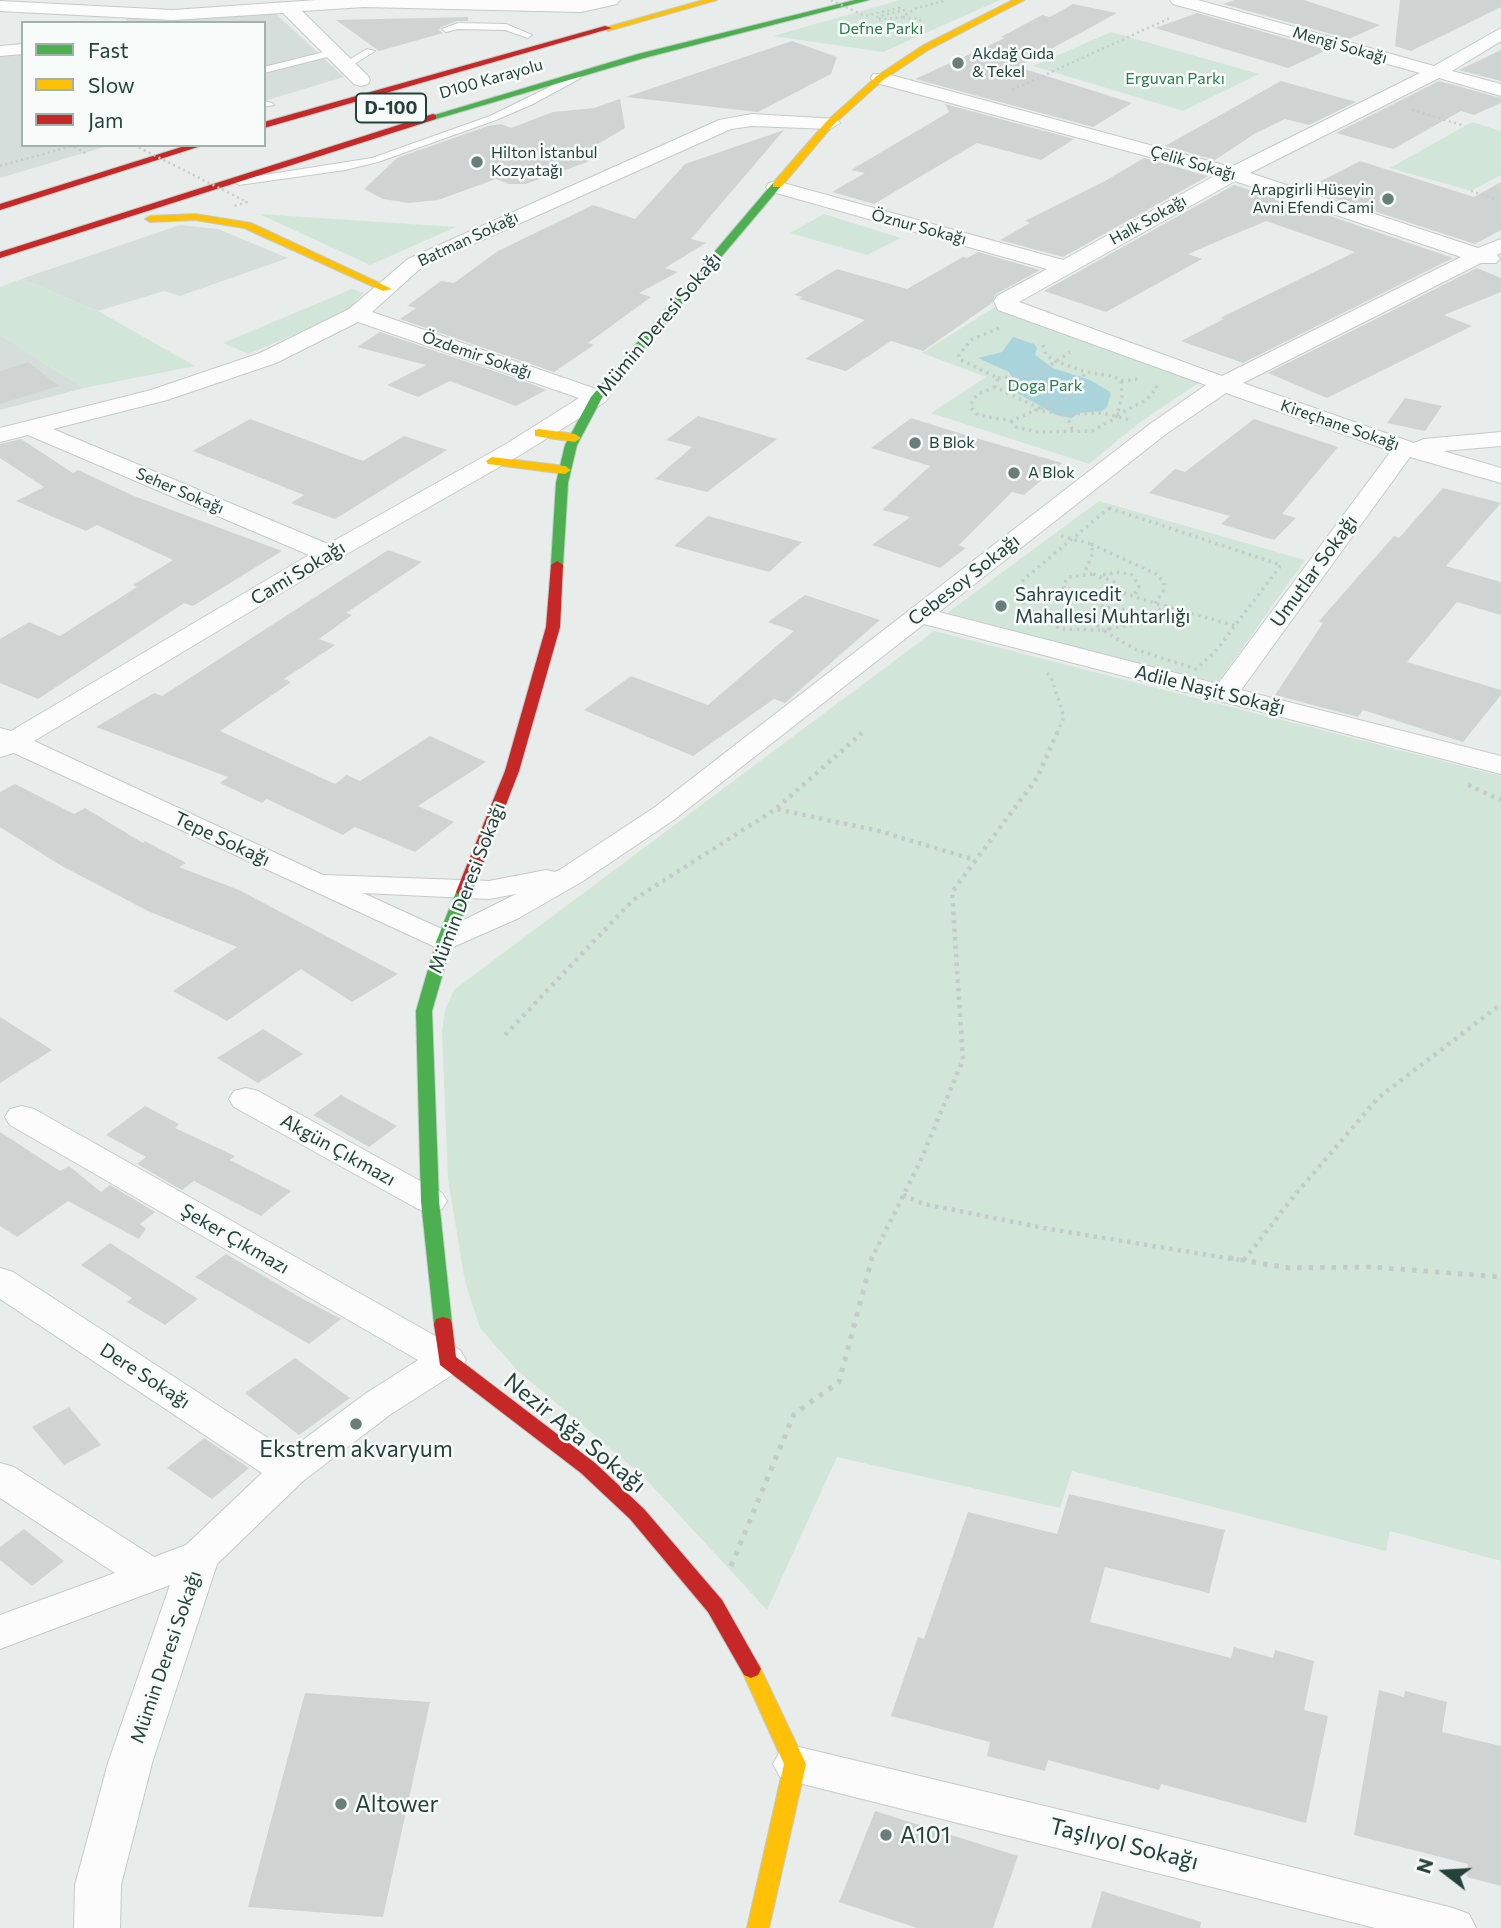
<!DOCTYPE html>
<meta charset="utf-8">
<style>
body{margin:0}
#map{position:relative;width:1501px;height:1928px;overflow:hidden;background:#e8edeb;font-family:Commissioner,sans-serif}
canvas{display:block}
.legend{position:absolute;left:21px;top:21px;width:245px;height:126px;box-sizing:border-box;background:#f7fbf9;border:2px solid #a3b1ad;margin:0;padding:9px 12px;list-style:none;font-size:21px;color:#24423a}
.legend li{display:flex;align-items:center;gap:14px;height:35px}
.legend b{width:35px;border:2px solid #a3b1ad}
.north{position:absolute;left:1410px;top:1837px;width:70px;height:70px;-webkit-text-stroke:5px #f7fbf9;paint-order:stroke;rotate:287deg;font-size:19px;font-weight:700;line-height:28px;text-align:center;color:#24423a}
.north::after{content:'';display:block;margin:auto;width:24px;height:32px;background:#24423a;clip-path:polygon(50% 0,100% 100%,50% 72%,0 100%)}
</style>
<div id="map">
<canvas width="1501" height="1928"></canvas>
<ul class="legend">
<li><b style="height:9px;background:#4caf50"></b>Fast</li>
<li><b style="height:9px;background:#ffc107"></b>Slow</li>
<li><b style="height:9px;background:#c62828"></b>Jam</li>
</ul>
<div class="north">N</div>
</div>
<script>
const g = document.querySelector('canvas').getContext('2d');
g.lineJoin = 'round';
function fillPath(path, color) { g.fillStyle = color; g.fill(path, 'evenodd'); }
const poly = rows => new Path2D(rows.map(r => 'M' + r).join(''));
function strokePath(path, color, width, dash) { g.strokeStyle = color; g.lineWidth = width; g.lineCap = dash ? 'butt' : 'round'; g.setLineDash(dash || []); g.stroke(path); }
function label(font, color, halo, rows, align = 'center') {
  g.font = font + ' Commissioner,sans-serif'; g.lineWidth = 5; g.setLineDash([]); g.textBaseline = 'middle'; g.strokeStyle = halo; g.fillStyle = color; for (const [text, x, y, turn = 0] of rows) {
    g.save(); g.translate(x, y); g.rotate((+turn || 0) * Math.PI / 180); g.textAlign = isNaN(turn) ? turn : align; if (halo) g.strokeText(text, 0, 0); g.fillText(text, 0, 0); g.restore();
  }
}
fillPath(poly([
 [273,11,344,77,264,101,264,23,125,23,127,16],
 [23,44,23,145,111,145,0,178,0,46],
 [180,225,218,229,288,258,180,296,164,291,98,311,21,279],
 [0,335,84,388,0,410]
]), '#d6dedb');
fillPath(poly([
 [900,0,1000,0,883,52,773,36],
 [1111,32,1259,74,1183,111,1033,66],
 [1472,122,1501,131,1501,175,1471,191,1390,168],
 [259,214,456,227,370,265],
 [824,214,901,238,867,255,790,233],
 [21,279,98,311,195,366,84,388,0,335,0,287],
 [352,289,363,293,346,313,248,354,223,343],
 [998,305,1200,382,1139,423,1089,464,931,413,986,377,922,353],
 [1099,501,1305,560,1216,685,947,613],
 [934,631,1501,776,1501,1561,1390,1531,1386,1551,1072,1471,1060,1508,837,1457,767,1610,644,1477,517,1370,480,1328,465,1282,448,1179,442,1032,445,1010,454,990]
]), '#d1e6d8');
fillPath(poly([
 [1013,337,1034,344,1037,348,1035,355,1053,368,1090,380,1107,390,1111,393,1107,407,1102,411,1079,413,1072,418,1056,415,1014,391,1011,388,1014,382,1009,372,978,358,1002,352]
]), '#a9d4db');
fillPath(poly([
 [1235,0,1304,0,1380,25,1349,39,1223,4],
 [1400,0,1501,0,1501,7,1411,51,1395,46],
 [1073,4,1117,13,1018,67,1132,103,1093,127,915,79,1005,38,1001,37,1042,15,1050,17],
 [1197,13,1327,50,1288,68,1155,28],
 [468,17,468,21,457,21,441,27,439,30,443,33,379,51,336,20],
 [792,41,837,57,831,74,758,112,626,97],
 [1501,50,1501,81,1459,70],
 [1281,81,1356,102,1309,125,1285,119,1256,133,1215,160,1165,146],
 [1439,81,1501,98,1501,103,1474,115,1461,111,1393,149,1336,133],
 [620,99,625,128,578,156,590,161,526,184,509,184,496,179,438,200,409,203,383,199,364,189,397,158,488,126,501,124,511,128,553,112,594,108],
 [945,104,1074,139,1041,160,977,143,874,204,832,192,865,173,851,170,949,112],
 [784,130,691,239,706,243,665,268,678,272,639,293,651,297,588,343,594,345,554,372,400,319,416,308,407,306,441,281,454,283,498,251,593,205,635,219,685,164],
 [1144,158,1208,176,1063,257,1000,240,1030,223,1025,221,1105,181],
 [1360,161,1474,197,1501,182,1501,230,1475,244,1306,189],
 [1234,185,1283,200,1453,258,1243,363,1181,341,1224,319,1220,318,1355,252,1266,221,1188,254,1202,259,1106,312,1044,291],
 [978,252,1040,270,996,294,992,303,923,351,891,341,846,371,805,359,865,320,799,299,803,297,794,295,837,269,907,289,963,257,967,258],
 [1477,268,1501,278,1501,292,1444,315,1472,326,1327,398,1268,373],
 [380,332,534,385,546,390,516,406,450,381,418,397,387,385,426,365,357,347],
 [28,362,59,386,0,404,0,371],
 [1405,398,1442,406,1425,431,1387,423],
 [698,416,777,439,707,492,655,479,692,447,666,440],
 [911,418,962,434,1062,463,1024,495,1012,492,959,545,966,548,940,568,872,545,910,517,882,510,930,466,871,448],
 [250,419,363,461,404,436,447,450,335,519,291,503,304,495,193,451],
 [1254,419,1338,447,1282,514,1296,518,1274,540,1221,524,1230,516,1149,493,1175,469,1185,472],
 [21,439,73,473,78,470,134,496,282,551,193,606,184,603,38,699,0,683,0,639,29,622,60,636,137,587,133,585,173,560,97,525,86,531,16,501,44,487,0,458,0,444],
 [1443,488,1501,503,1446,566,1501,582,1501,615,1457,602,1407,662,1501,690,1501,695,1463,742,1363,710,1358,717,1275,695,1323,623,1319,621,1394,536,1399,538],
 [708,516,802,542,769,572,674,546],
 [388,550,422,562,346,613,352,615,319,639,335,645,284,679,291,682,220,731,335,784,347,775,360,781,430,736,486,762,418,806,454,822,415,852,355,827,343,835,267,799,262,803,220,783,228,777,96,727,154,693,162,696],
 [805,595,880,620,785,703,774,699,693,756,584,710,631,676,708,705,794,631,768,622],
 [15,784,74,814,85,808,143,843,145,841,186,863,179,867,239,890,398,974,352,1002,301,969,227,1021,173,991,237,947,148,911,60,865,0,827,0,792],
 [0,1017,52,1050,0,1083],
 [263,1029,303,1054,258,1083,217,1058],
 [341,1095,397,1126,369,1147,313,1115],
 [145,1106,179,1124,175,1128,235,1156,230,1160,291,1191,261,1216,194,1181,182,1190,137,1164,146,1157,106,1135],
 [0,1132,60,1171,69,1166,101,1192,110,1185,155,1212,140,1224,146,1229,139,1239,68,1201,17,1237,0,1226],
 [110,1243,198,1299,165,1325,127,1302,132,1298,81,1265],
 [226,1254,303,1299,341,1319,309,1344,195,1277],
 [295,1358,350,1398,299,1435,245,1393],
 [69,1407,101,1445,64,1465,32,1427],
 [204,1438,249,1468,212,1499,167,1468],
 [1069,1494,1225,1530,1209,1593,1105,1567,1090,1622,1231,1658,1234,1647,1273,1658,1275,1650,1314,1661,1304,1710,1328,1716,1306,1823,1161,1784,1159,1790,1048,1760,1045,1771,987,1756,990,1742,891,1716,918,1637,924,1639,968,1512,1057,1534],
 [24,1529,64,1561,32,1586,0,1560,0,1547],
 [1379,1690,1404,1697,1405,1691,1447,1702,1442,1732,1501,1746,1501,1886,1467,1877,1468,1864,1354,1835],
 [305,1693,430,1702,383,1917,248,1907],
 [875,1811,1018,1856,993,1928,917,1928,839,1902],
 [1102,1891,1201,1922,1200,1928,1091,1928]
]), '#cfd4d2');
const lane = poly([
 [458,23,506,24,532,35,528,38,505,30,458,29,446,32,442,29,458,23],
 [367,49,375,51,348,68,342,68,342,64,367,49],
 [332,50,335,51,335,55,264,73,264,67,332,50],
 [576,74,581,77,579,79,533,104,496,120,378,162,345,170,239,185,234,182,239,179,372,158,490,116,576,74],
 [264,101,272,103,274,105,264,107,264,101]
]);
const street = poly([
 [317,0,620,0,617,4,581,12,364,7,302,11,368,76,370,80,368,84,361,86,354,84,283,13,173,20,0,11,0,1,173,10,317,0],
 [1170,0,1198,0,1434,66,1501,28,1501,41,1452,71,1501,84,1501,96,1439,78,1250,173,1478,248,1501,239,1501,253,1497,255,1500,259,1496,263,1481,263,1243,383,1414,443,1424,439,1501,432,1501,446,1443,451,1501,468,1501,483,1410,457,1241,690,1501,756,1501,774,924,624,675,819,583,881,519,918,444,951,14,753,0,757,0,728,11,731,309,555,28,435,0,442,0,428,151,390,260,353,349,309,408,259,719,120,752,114,837,119,840,123,830,129,752,126,731,129,422,267,372,312,605,392,609,397,605,402,522,454,338,559,34,741,323,875,489,881,546,870,555,872,561,869,655,807,1150,424,1206,385,998,310,994,301,997,296,1047,269,769,191,766,187,769,183,776,181,1063,260,1216,175,873,82,871,78,873,74,887,74,1231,167,1420,73,1173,4,1170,0],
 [1235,181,1461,257,1222,376,1019,302,1235,181],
 [358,322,579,398,506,444,328,544,53,429,167,400,276,363,358,322],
 [1226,393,1391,451,1218,684,939,612,1166,434,1226,393],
 [363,893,489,899,516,894,444,930,363,893],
 [23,44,23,54,0,56,0,46,23,44],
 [246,1088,258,1091,442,1193,447,1201,442,1209,430,1213,418,1209,234,1107,229,1099,234,1091,246,1088],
 [22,1106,34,1109,460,1350,466,1360,460,1370,391,1414,303,1481,217,1564,152,1763,121,1885,120,1928,74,1928,75,1885,108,1763,170,1585,0,1649,0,1615,115,1573,0,1498,0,1463,14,1467,154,1557,186,1545,262,1473,0,1299,0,1268,13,1272,288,1451,365,1394,418,1360,10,1125,5,1117,10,1109,22,1106],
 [795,1746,1161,1834,1453,1908,1469,1914,1476,1928,1375,1928,795,1782,780,1777,773,1764,780,1751,795,1746]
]);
const fast = poly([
 [855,0,869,0,644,58,436,119,428,117,638,54,855,0],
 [773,183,782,185,602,398,577,445,568,483,563,565,562,568,552,568,551,565,556,483,565,445,591,397,773,183],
 [464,887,472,892,452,942,432,1011,439,1201,452,1324,450,1329,443,1331,436,1329,434,1324,421,1201,416,1011,436,942,456,892,464,887]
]);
const slow = poly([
 [703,0,717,0,608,31,604,28,703,0],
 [1013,0,1024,0,928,50,883,80,833,125,781,187,773,187,773,183,827,121,877,76,922,46,1013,0],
 [195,214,251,223,392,289,383,291,244,228,195,220,150,222,145,219,150,216,195,214],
 [539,429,575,434,581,438,575,442,535,436,535,430,539,429],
 [492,457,565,466,571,470,565,474,488,464,486,461,492,457],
 [751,1660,758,1663,806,1764,769,1928,747,1928,784,1764,741,1669,744,1663,751,1660]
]);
const jam = poly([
 [605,26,612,28,264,128,264,122,605,26],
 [433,114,436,115,436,119,0,258,0,252,433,114],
 [188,145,204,145,0,210,0,204,188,145],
 [557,561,563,565,560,627,519,771,472,892,469,895,459,895,456,892,505,771,546,627,551,565,557,561],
 [443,1317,450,1319,452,1324,456,1357,595,1463,644,1509,722,1600,761,1669,758,1675,751,1678,744,1675,708,1612,630,1519,581,1473,440,1365,434,1324,436,1319,443,1317]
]);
strokePath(lane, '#c5cac8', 2);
strokePath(street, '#c5cac8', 2);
strokePath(fast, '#c3cbc8', 2);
strokePath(slow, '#c3cbc8', 2);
strokePath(jam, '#c3cbc8', 2);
strokePath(poly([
 [903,17,925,21],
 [879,20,902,17,917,8,947,0],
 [1012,90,1170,18],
 [1412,110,1465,126],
 [0,166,72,146,87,154],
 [1471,191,1501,201]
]), '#c3ccca', 2.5, [2, 3.5]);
strokePath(poly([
 [999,328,971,340,959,355,959,359,998,378,995,387,1039,408,1047,406,1036,410,1066,414,1103,413,1130,420],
 [998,378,1037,374,1070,352],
 [1121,381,1141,379],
 [995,387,978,394,972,401,971,408,978,415,1011,421,1036,410],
 [1047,406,1072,395,1086,372],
 [1066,414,1073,431],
 [1117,415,1146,400,1157,388,1155,384],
 [1011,421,1016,427,1038,432,1092,431,1116,418,1122,397,1121,381,1113,376,1086,372,1055,361,1046,355,1042,343],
 [1109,508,1281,565,1215,652,1196,669,1137,650,1102,630,1062,629,1050,624,1027,608,1015,592,1024,579,1109,508],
 [1061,536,1091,544,1093,553,1084,574],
 [1091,544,1156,574,1164,582,1164,590,1155,603],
 [1093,574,1114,582,1117,591,1101,600,1083,600,1064,590,1063,585,1069,577,1093,574],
 [1103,575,1119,572,1132,575,1139,586,1134,596],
 [1117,591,1164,606],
 [1096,600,1125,627],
 [1115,607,1130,612,1142,623,1102,630,1089,618,1103,608,1115,607],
 [1142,623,1165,606,1236,626],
 [1108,630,1116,619,1137,618],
 [1047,673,1051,677,1064,717,1056,735],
 [860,735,865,731]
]), '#c3ccca', 3.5, [2.5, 4.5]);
strokePath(poly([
 [1468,785,1501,800],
 [777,808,862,733],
 [505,1035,633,900,776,809,879,831,975,860],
 [903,1195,924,1204,1049,1229,1239,1260],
 [871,1260,919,1164,963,1060,952,892,1037,778,1057,733],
 [1244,1260,1294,1196,1378,1098,1501,1004]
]), '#c3ccca', 4.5, [3.5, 5]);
strokePath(poly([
 [1229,1258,1289,1268,1372,1267,1501,1277],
 [731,1566,794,1414,839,1382,872,1258]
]), '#c3ccca', 5, [4.5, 7]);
fillPath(lane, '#fcfcfc');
fillPath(street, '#fcfcfc');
fillPath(fast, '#4caf50');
fillPath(slow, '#ffc107');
fillPath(jam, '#c62828');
strokePath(poly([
 [831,0,865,16,900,8,904,10,876,17,882,20],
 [134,145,247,202,234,206]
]), '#c3ccca', 2.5, [2, 3.5]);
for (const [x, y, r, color] of [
 [958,63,7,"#697e78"],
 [477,162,7,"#697e78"],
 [1388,199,7,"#697e78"],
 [915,443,7,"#697e78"],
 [1014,473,7,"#697e78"],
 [1001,606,7,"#697e78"],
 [356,1424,7,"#697e78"],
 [341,1804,7,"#697e78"],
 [886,1835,7,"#697e78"]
]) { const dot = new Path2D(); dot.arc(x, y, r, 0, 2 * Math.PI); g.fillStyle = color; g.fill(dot); strokePath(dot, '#f7fbf9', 2.5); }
label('16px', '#2d7a4b', '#f7fbf9', [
 ["Defne Parkı",881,29],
 ["Erguvan Parkı",1175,79],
 ["Doga Park",1045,386]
]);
label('16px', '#24423a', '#f7fbf9', [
 ["Mengi Sokağı",1340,45,16],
 ["D100 Karayolu",491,79,-16],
 ["Çelik Sokağı",1193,163,16],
 ["Halk Sokağı",1148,220,-29],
 ["Öznur Sokağı",919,227,15],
 ["Batman Sokağı",468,239,-25],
 ["Özdemir Sokağı",477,355,19],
 ["Kireçhane Sokağı",1340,425,19],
 ["Seher Sokağı",180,491,23]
]);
label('16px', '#24423a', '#f7fbf9', [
 ["Akdağ Gıda",972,54],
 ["& Tekel",972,72],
 ["Hilton İstanbul",491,153],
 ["Kozyatağı",491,171],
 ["Arapgirli Hüseyin",1374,190,"right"],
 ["Avni Efendi Cami",1374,208,"right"],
 ["B Blok",929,443],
 ["A Blok",1028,473]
], 'left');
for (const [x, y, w] of [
 [391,108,70]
]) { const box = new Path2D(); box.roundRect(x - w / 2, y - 14.5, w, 29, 5); g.fillStyle = '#f7fbf9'; g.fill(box); strokePath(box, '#24423a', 2); }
label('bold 18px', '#24423a', null, [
 ["D-100",391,108]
]);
label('19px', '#24423a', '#f7fbf9', [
 ["Mümin Deresi Sokağı",659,324,-50],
 ["Umutlar Sokağı",1314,571,-54],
 ["Cami Sokağı",298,573,-31],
 ["Cebesoy Sokağı",964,580,-38],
 ["Adile Naşit Sokağı",1210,690,14],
 ["Tepe Sokağı",222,839,25],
 ["Mümin Deresi Sokağı",467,888,-69],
 ["Akgün Çıkmazı",338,1150,29],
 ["Şeker Çıkmazı",235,1239,30],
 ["Dere Sokağı",145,1376,33],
 ["Mümin Deresi Sokağı",166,1657,-71]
]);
label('19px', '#24423a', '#f7fbf9', [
 ["Sahrayıcedit",1015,595],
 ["Mahallesi Muhtarlığı",1015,617]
], 'left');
label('23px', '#24423a', '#f7fbf9', [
 ["Nezir Ağa Sokağı",575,1433,39],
 ["Taşlıyol Sokağı",1124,1844,14]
]);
label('23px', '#24423a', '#f7fbf9', [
 ["Ekstrem akvaryum",356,1449,"center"],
 ["Altower",355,1804],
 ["A101",900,1835]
], 'left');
</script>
